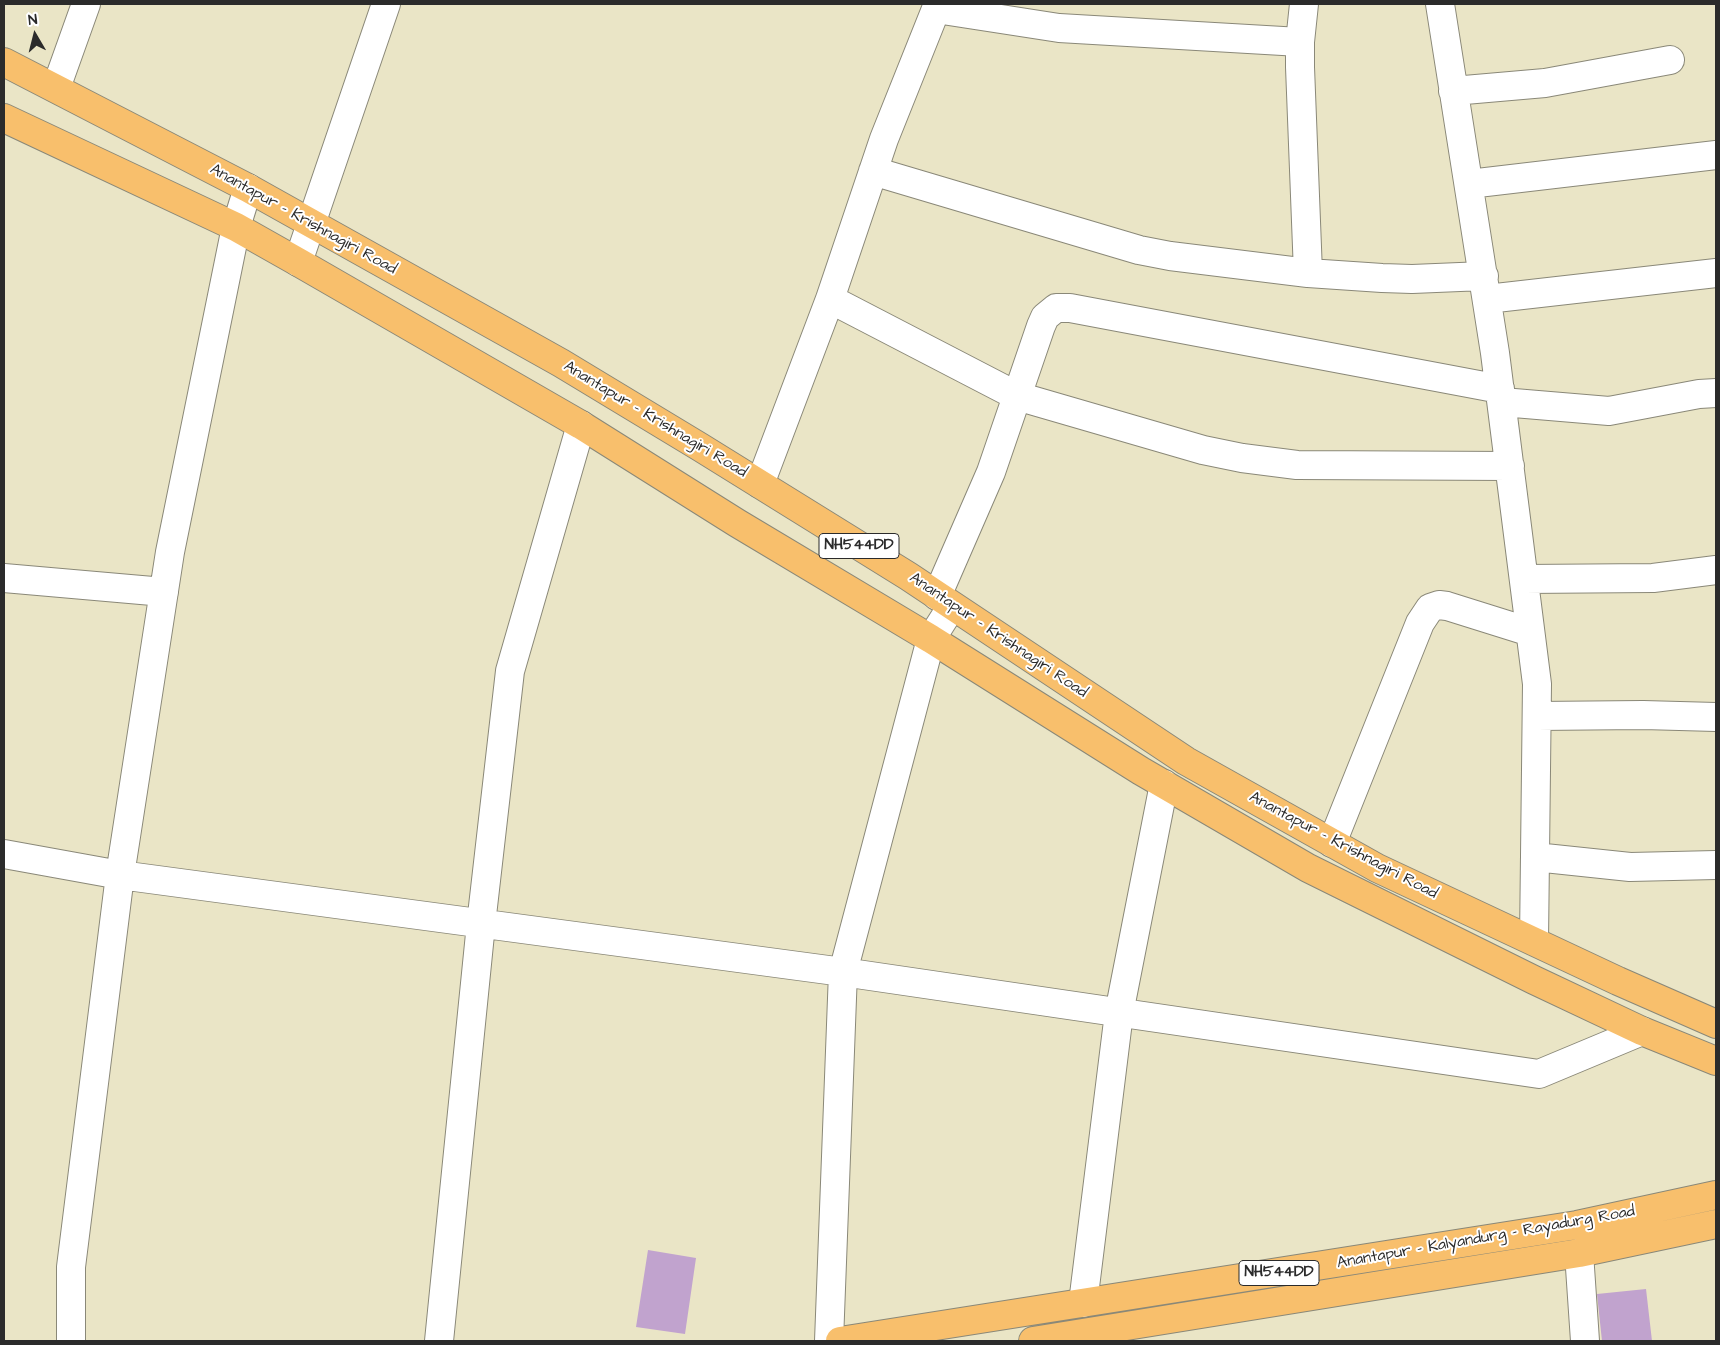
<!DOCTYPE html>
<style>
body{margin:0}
#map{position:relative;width:1720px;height:1345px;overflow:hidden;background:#eae5c6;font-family:"Architects Daughter",sans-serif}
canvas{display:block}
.frame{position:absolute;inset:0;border:5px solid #2b2b2b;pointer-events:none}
.north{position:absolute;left:10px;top:10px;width:50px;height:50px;-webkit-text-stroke:4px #fff;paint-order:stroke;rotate:352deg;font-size:14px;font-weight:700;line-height:20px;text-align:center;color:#2b2b2b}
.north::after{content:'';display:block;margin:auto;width:18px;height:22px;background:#2b2b2b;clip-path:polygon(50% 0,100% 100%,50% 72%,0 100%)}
</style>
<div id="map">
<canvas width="1720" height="1345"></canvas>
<div class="frame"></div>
<div class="north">N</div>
</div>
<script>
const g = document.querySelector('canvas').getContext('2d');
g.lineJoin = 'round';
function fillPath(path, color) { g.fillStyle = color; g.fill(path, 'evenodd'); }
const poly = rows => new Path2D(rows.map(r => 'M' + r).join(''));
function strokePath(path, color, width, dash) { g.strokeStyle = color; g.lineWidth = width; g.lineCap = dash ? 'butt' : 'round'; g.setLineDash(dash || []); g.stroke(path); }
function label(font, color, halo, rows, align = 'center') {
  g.font = font + ' "Architects Daughter",sans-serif'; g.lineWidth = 4; g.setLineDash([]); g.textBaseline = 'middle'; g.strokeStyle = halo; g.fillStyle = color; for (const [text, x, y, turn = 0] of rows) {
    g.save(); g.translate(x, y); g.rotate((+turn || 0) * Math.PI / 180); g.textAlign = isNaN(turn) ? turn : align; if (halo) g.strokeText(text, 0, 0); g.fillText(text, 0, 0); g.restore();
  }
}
fillPath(poly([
 [648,1250,696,1258,685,1334,636,1327],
 [1646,1289,1652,1341,1602,1341,1597,1294]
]), '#c1a3ce');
const street = poly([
 [1304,4,1300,42,1300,67,1308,273],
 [1440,4,1495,353,1537,684,1534,941],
 [936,9,1059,28,1300,42],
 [56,88,86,4],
 [1453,91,1545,83,1670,60],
 [873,171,1139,250,1170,256,1308,273,1382,278,1412,279,1484,276],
 [1469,184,1716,155],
 [298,262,386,4],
 [830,299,1017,396,1203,450,1242,458,1297,465,1510,466],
 [1487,299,1716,273],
 [1502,402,1609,411,1699,394,1716,393],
 [760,484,830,299,884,139,938,4],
 [4,578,164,592],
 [1524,579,1653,578,1716,570],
 [937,596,991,472,1041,326,1045,317,1056,308,1070,308,1500,389],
 [1537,716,1643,715,1716,717],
 [1332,843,1420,623,1430,608,1439,605,1447,606,1530,632],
 [4,854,120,875,843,972,1539,1074,1642,1031],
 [1535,857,1630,867,1716,865],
 [1579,1253,1585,1341],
 [1083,1303,1119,1013,1164,784],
 [71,1341,71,1267,120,875,170,552,236,227,248,188],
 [439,1341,481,924,510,671,581,425],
 [829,1341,843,972,931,639,952,606]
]);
const highway = poly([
 [4,62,248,188,561,363,700,447,908,576,1186,761,1377,868,1618,981,1716,1024],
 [4,118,236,227,298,262,581,425,737,523,931,639,1141,771,1308,868,1534,980,1642,1031,1716,1061],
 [840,1341,1577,1225,1716,1195],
 [1033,1341,1579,1253,1716,1224]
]);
strokePath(street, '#8a8878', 30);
strokePath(highway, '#8a8878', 30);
strokePath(street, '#fff', 28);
strokePath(highway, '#f8bf6c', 28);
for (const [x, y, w] of [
 [859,546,80],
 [1279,1273,80]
]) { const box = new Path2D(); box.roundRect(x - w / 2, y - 12.5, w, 25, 4); g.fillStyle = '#fff'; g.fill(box); strokePath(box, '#2b2b2b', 1); }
label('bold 15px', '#2b2b2b', null, [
 ["NH544DD",859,546],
 ["NH544DD",1279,1273]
]);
label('16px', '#2b2b2b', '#fff', [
 ["Anantapur - Krishnagiri Road",303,220,29],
 ["Anantapur - Krishnagiri Road",655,420,31],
 ["Anantapur - Krishnagiri Road",998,636,34],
 ["Anantapur - Krishnagiri Road",1343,846,28],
 ["Anantapur - Kalyandurg - Rayadurg Road",1486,1238,-10]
]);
</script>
